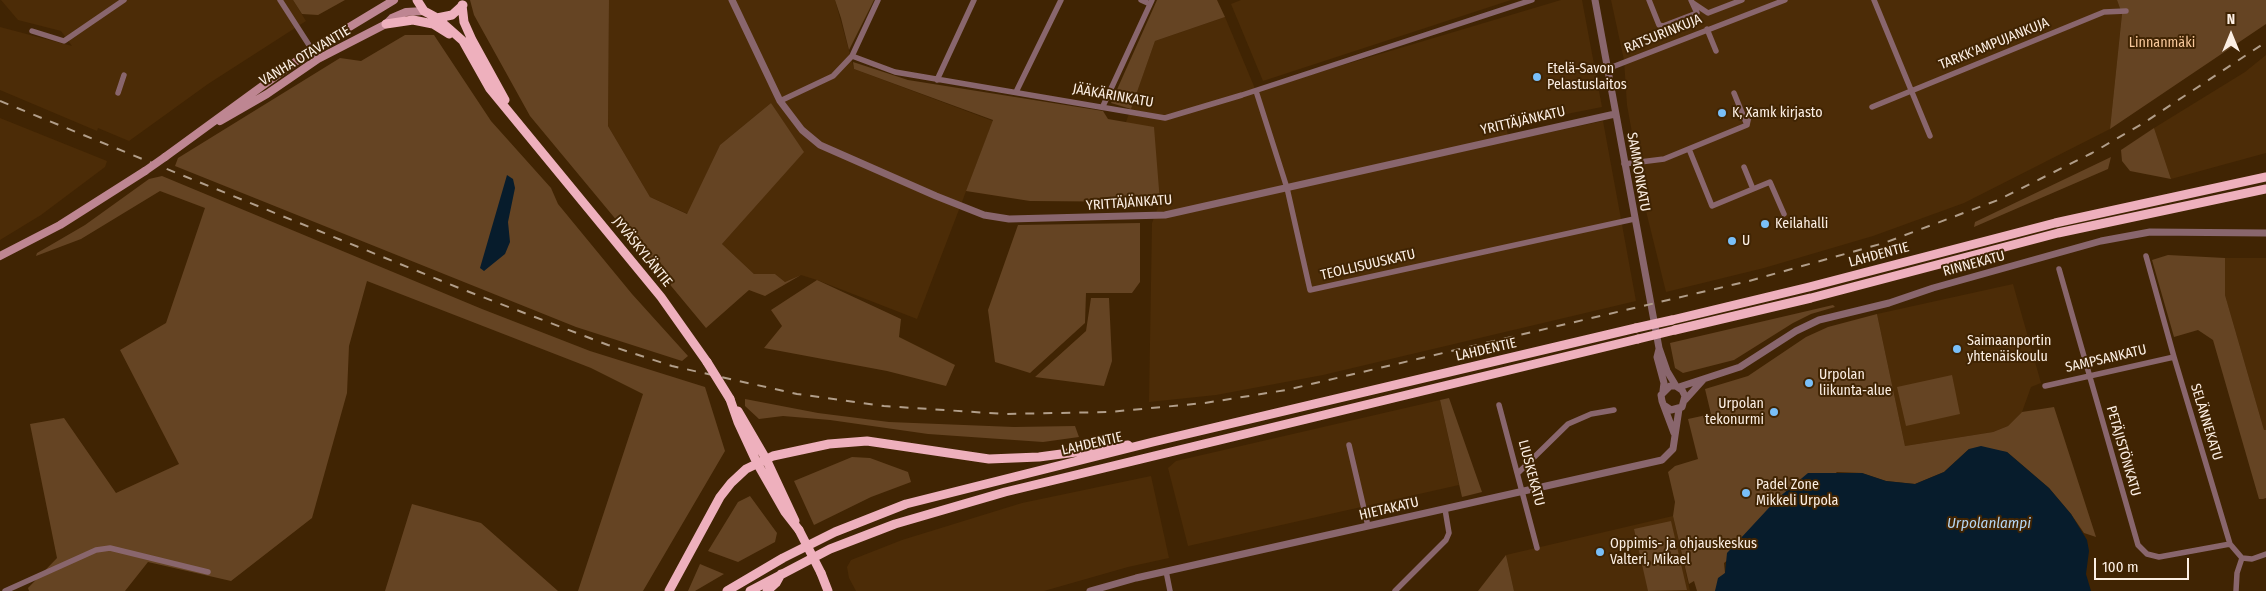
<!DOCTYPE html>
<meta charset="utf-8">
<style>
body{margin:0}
#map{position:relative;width:2266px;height:591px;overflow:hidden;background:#402403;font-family:"Fira Sans Condensed",sans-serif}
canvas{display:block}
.north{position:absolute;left:2206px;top:10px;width:50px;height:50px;-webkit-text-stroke:4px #402403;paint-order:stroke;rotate:0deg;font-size:14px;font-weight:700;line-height:20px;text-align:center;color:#fcefe4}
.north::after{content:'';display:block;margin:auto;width:18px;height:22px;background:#fcefe4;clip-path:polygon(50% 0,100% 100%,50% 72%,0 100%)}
.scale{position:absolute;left:2094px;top:558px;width:95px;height:22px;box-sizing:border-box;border:2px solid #fcefe4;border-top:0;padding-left:6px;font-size:15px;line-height:18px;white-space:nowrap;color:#fcefe4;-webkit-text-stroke:4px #402403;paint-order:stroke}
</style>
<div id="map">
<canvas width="2266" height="591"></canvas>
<div class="north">N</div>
<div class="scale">100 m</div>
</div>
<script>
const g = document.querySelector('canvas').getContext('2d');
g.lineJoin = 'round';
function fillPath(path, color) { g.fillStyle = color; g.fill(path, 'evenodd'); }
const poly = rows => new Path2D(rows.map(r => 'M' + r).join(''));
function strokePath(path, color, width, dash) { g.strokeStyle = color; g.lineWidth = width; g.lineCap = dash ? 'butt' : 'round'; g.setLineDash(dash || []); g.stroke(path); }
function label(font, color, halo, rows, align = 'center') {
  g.font = font + ' "Fira Sans Condensed",sans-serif'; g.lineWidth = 4; g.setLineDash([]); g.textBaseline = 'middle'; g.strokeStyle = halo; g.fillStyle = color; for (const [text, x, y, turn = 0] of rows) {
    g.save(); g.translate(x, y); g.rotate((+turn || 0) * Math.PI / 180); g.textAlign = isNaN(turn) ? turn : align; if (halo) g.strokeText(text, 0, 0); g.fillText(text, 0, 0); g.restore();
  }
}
fillPath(poly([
 [1,0,293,0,306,21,208,84,129,141,98,128,97,131,0,90,0,27,72,46,61,31,18,20],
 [609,0,835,0,854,69,993,121,917,319,817,280,801,275,785,282,775,274,754,274,722,244,803,152,771,103,720,145,688,214,650,197,608,126],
 [1241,0,1511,0,1263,81,1231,4],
 [1561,0,1582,0,1602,107,1506,126,1509,141,1603,121,1636,301,1323,375,1216,395,1149,402,1152,223,1160,202,1126,122,1155,41,1225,17,1256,91],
 [1611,0,2117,0,2122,14,2110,129,1964,203,1873,236,1764,268,1666,292,1646,211,1627,105,1624,60],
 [2266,55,2266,153,2171,179,2154,128,2245,72],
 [0,118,107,161,105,167,41,215,0,240],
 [2225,258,2266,258,2266,430,2264,430,2225,295],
 [2013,284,2041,383,2031,387,2022,412,2008,426,1993,432,1905,446,1877,314],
 [1440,400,1459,485,1188,546,1168,468,1176,461],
 [1151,476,1169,558,1128,567,1044,591,856,591,849,578,847,567,851,560,902,540,1022,503],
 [1673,516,1690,591,1514,591,1506,555]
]), '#4c2c07');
fillPath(poly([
 [293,0,345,0,318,15,302,14],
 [470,0,609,0,608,126,650,197,687,214,720,145,771,103,804,152,722,244,754,274,775,274,785,282,801,275,765,296,749,290,706,328,530,116,474,15],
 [835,0,874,0,849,50,841,18],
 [1157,0,1217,0,1225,17,1155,41,1131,109,1111,103],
 [2117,0,2266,0,2266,24,2110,129,2122,14],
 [405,35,434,35,491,121,551,188,558,204,632,294,688,356,682,361,576,327,175,166,178,158,340,58,361,61],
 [853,62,908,80,1103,111,1108,119,1154,127,1160,202,1030,201,966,191,993,120,854,69],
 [2154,128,2171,179,2130,171,2122,161,2121,150],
 [2111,157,2108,169,1974,227,1975,222],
 [162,176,482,309,590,351,705,387,725,451,643,591,578,591,643,394,591,368,367,281,349,346,347,393,312,518,231,581,148,562,125,591,29,591,28,588,57,558,30,424,64,418,116,493,179,464,120,350,166,323,205,208,160,191,81,239,36,256,37,253,85,225,149,179],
 [1140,223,1140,282,1132,293,1086,293,1085,323,1030,373,995,362,988,310,1018,225],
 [2168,255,2225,258,2225,295,2264,430,2266,430,2266,498,2263,499,2259,499,2213,340,2198,330,2174,337,2152,260],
 [817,280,901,319,899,337,955,365,946,386,887,371,764,348,782,326,771,310],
 [1091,298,1109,298,1112,361,1104,386,1035,377,1086,331],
 [1833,305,1835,307,1811,314,1793,323,1734,360,1683,373,1675,368,1670,343],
 [1877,314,1905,446,1993,432,2008,426,2022,412,2054,407,2096,537,2084,533,2071,514,2049,488,2007,452,1969,449,1944,472,1915,484,1886,481,1862,473,1837,472,1724,563,1725,573,1715,591,1697,591,1694,581,1689,584,1673,516,1675,502,1668,472,1675,466,1698,459,1688,419,1711,414,1705,389,1748,376,1806,337,1828,327],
 [1952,375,1960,414,1906,426,1897,387],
 [1449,398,1482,492,1462,497,1440,400],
 [745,399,818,413,889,422,1014,427,1075,426,1079,437,1043,442,928,434,830,420,783,416,759,419,745,406],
 [852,457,870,458,908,472,911,482,871,497,814,525,794,481],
 [750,496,777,533,775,542,738,562,708,551,738,502],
 [412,504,481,523,558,591,385,591],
 [1671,521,1687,590,1648,591,1634,529],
 [1506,555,1514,591,1478,591],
 [700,564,724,574,695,591,688,591]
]), '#654423');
fillPath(poly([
 [507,175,513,179,515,188,508,222,510,242,505,254,484,271,480,268],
 [1981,446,2007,452,2049,488,2071,514,2087,540,2089,551,2086,574,2091,591,1715,591,1718,578,1725,573,1727,553,1778,498,1808,473,1862,473,1886,481,1915,484,1944,472,1969,449]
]), '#071c2c');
strokePath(poly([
 [280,0,318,59],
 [1141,0,1150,4],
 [1649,0,1659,25,1663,26,1697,13,1691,0],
 [1874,0,1930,136],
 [1693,3,1708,13,1742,0],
 [1707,29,1716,51],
 [32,31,64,41,124,0],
 [852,56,878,0],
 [1607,69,1785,0],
 [937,80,974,0],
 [1256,91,1287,188,1310,290,1634,219],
 [1016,92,1061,0],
 [118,93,124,75],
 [1734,93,1747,125],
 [780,101,833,76,852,56,895,72,1165,118,1242,95,1532,0],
 [1103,106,1152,0],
 [1872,107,2104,12,2126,11],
 [1689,149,1712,206,1770,182,1784,214],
 [1624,164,1664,159,1747,125,1749,116,1761,111],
 [1744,167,1753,189],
 [2146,256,2174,357,2230,544,2242,558,2237,573,2236,591],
 [2059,269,2138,545,2147,554,2159,557,2230,544],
 [2045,386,2174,357],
 [1499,405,1537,548],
 [1349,445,1368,526],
 [1518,473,1568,424,1591,414,1614,410],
 [2242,558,2252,559,2266,554],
 [1166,571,1170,591],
 [5,591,96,550,110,548,208,572],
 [1395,591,1446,540,1449,533,1445,509]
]), '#89666d', 5.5);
strokePath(poly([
 [732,0,780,101,802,130,820,145,936,196,984,215,1009,219,1165,215,1615,114],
 [1595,0,1659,348,1667,371,1676,386],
 [1659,349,1657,357,1664,383,1663,391],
 [1679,387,1740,367,1796,331,1819,320,1889,303,1933,288,2101,241,2150,232,2266,233],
 [1685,400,1703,380],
 [1665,406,1671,410,1682,407,1685,396,1682,390,1676,386,1670,386,1661,395,1662,401,1674,433],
 [1090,591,1136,578,1662,460,1673,449,1679,409]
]), '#89666d', 7);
strokePath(poly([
 [220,121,267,94,318,59,386,24,392,18,406,12,424,11],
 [165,157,313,49,394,0],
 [0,256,60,225,145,171]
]), '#be8692', 8);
strokePath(poly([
 [417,0,424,11,437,18,452,15,463,5],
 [462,5,464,22,472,40,505,100],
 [437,18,463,41,490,89,661,297,707,362],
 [386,24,413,20,433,24,449,34],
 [1672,320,1809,287,2055,223,2266,177],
 [1675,330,1811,298,2058,233,2266,189],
 [730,399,738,422,757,463,785,512,799,530],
 [738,411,766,459,795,521],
 [821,573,828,591],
 [669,591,720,497,731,483,746,469,773,456,829,444,867,441,989,459,1039,457,1128,445],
 [727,591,783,558,835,532,906,504,1153,442,1636,328],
 [750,591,830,549,895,524,1005,492,1638,339],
 [767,591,776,583,781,574]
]), '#eeb0bd', 9);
strokePath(poly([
 [0,101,459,288,608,345,672,366,797,394,884,406,1004,414,1109,412,1205,403,1286,390,1749,281,1884,243,1998,200,2092,153,2142,124,2266,42]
]), '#b19e8a', 2, [9, 9]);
strokePath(poly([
 [145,171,165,157]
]), '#be8692', 8);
strokePath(poly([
 [1636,328,1672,320],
 [1638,339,1675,330],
 [707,362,730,399],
 [799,530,821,573]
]), '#eeb0bd', 9);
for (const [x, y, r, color] of [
 [1537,77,5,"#79bff8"],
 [1722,113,5,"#79bff8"],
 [1765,224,5,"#79bff8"],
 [1732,241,5,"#79bff8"],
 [1957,349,5,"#79bff8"],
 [1809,383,5,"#79bff8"],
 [1774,412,5,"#79bff8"],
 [1746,493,5,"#79bff8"],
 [1600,552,5,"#79bff8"]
]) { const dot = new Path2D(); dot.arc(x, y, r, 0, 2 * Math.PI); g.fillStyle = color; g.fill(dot); strokePath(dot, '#402403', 2); }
label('14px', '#fcefe4', '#402403', [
 ["RATSURINKUJA",1663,34,-22],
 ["TARKK'AMPUJANKUJA",1994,44,-22],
 ["VANHA OTAVANTIE",305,56,-31],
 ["JÄÄKÄRINKATU",1113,96,10],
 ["YRITTÄJÄNKATU",1523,121,-13],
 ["SAMMONKATU",1638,172,80],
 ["YRITTÄJÄNKATU",1129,203,-4],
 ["JYVÄSKYLÄNTIE",642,252,51],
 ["LAHDENTIE",1879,255,-15],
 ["RINNEKATU",1974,264,-15],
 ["TEOLLISUUSKATU",1368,265,-13],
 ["LAHDENTIE",1486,350,-13],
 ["SAMPSANKATU",2106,359,-13],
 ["SELÄNNEKATU",2206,422,73],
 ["LAHDENTIE",1092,444,-13],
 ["PETÄJISTÖNKATU",2123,451,74],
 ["LIUSKEKATU",1531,473,75],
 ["HIETAKATU",1389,509,-13]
]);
label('14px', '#f9c99c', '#402403', [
 ["Linnanmäki",2162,43]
]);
label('14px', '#fcefe4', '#402403', [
 ["Etelä-Savon",1547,69],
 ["Pelastuslaitos",1547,85],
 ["K, Xamk kirjasto",1732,113],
 ["Keilahalli",1775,224],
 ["U",1742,241],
 ["Saimaanportin",1967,341],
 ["yhtenäiskoulu",1967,357],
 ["Urpolan",1819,375],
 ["liikunta-alue",1819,391],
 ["Urpolan",1764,404,"right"],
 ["tekonurmi",1764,420,"right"],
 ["Padel Zone",1756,485],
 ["Mikkeli Urpola",1756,501],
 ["Oppimis- ja ohjauskeskus",1610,544],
 ["Valteri, Mikael",1610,560]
], 'left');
label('italic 15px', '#b5d6f2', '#402403', [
 ["Urpolanlampi",1989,524]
]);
</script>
